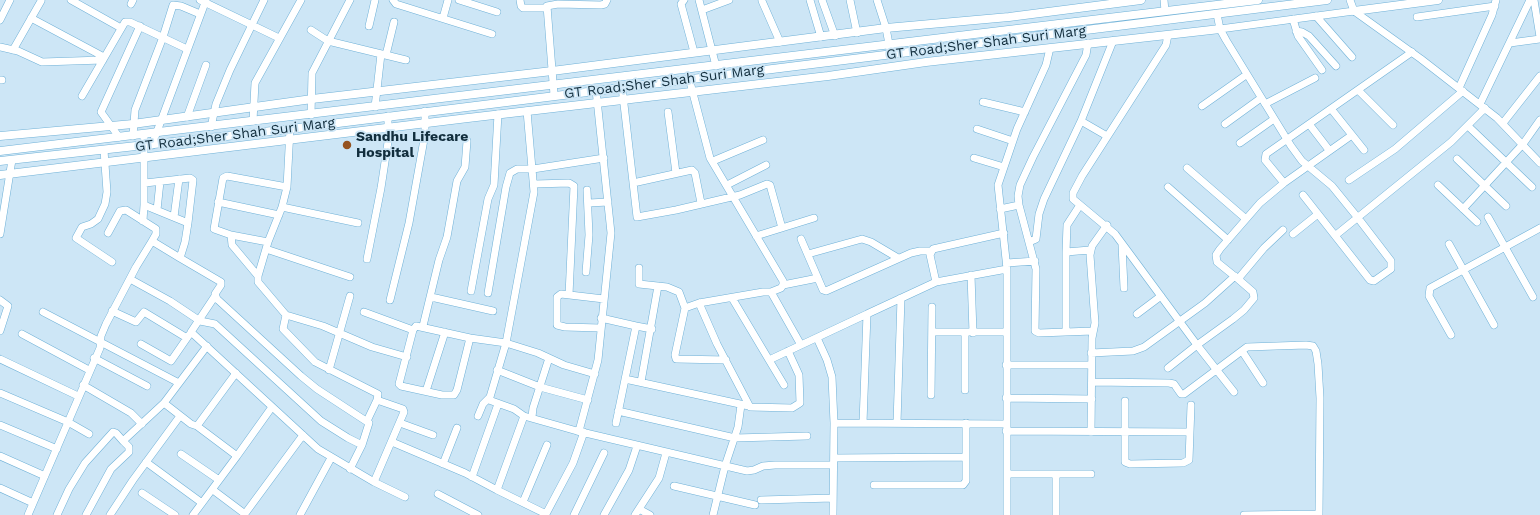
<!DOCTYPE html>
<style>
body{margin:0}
canvas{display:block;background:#cde6f6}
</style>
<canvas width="1540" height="515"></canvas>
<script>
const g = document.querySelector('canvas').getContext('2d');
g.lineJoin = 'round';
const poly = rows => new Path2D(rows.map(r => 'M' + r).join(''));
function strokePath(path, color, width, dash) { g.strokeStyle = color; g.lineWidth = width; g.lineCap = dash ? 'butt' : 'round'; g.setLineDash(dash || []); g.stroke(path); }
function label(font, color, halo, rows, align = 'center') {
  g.font = font + ' "Work Sans",sans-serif'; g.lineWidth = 3.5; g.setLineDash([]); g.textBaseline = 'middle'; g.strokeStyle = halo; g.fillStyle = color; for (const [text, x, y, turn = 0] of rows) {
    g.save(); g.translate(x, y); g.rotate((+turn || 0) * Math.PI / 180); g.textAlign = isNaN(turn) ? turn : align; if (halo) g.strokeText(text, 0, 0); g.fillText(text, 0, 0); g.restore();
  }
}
const minor = poly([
 [71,0,121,28],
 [200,0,279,38],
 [393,0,396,4,492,34],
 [459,0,497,12],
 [520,0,521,6,523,8,547,8],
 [684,0,681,4,694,52],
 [699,0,716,66],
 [810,0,821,37],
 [822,0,835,36],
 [850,0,857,33],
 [877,0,886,28,891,55],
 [1164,0,1165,11],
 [1350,0,1354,11,1421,59,1497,118,1540,163],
 [1534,0,1540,37],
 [762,1,780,42],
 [131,4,133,0],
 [702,10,729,0],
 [1217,14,1220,29,1226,40,1291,146,1302,161,1332,186,1358,218,1391,261,1391,269,1374,281,1370,280,1303,195],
 [1316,16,1352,57],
 [1417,17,1495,6],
 [31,18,104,57],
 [443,18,448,0],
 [1293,19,1298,36,1322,70],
 [0,20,10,0],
 [369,26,375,0],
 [1220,29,1354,11],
 [311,30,328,41,406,60],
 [1296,31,1302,32,1309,36,1336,66],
 [1168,35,1166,45,1082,176,1073,193,1073,199,1115,234,1197,345,1233,319,1244,310,1254,298,1253,292,1238,279],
 [1510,43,1540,39],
 [0,47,18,51,42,62,103,60],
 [13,50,41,1],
 [386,55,394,22],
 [689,78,710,158,783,281,783,285,781,288,771,292],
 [0,80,2,80],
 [622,87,637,217,676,210,740,195,767,184,770,185,782,228],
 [1459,88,1492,15,1496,0],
 [1359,91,1393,125],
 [554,95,547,6,558,4,601,5,605,4,607,0],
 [82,96,125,22,130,22,187,49],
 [983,102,1025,112],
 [1265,104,1315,78],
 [1480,104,1530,0],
 [1202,106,1246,75],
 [375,107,381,54],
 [1332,110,1364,150],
 [527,111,534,192,506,343,538,353,564,365,595,374],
 [668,112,676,173],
 [311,115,312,73,350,0],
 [187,117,206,65],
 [253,121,255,83,301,0],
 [1081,121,1107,136],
 [1503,123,1540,76],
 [1225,124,1261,98],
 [1309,124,1329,150],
 [211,127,216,104,230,70,264,0],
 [1469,127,1532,187],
 [977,129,1013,141],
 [133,136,135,110,163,37,173,5,181,6,200,14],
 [119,137,101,112,140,26],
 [1240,143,1274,119],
 [152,145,206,0],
 [104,150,107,192,105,204,98,219,91,224,82,227,76,238,112,262],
 [974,158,1004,167],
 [1457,159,1506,206],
 [713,161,763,140],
 [1187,168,1246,219],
 [1349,180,1395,149,1463,91],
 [633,183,692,170,695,173,701,203],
 [1284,183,1265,160,1266,154,1412,52],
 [535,184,569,183,574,186,569,295],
 [727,185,766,165],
 [1438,185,1477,222],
 [287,187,290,129],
 [1168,187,1228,240],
 [218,202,279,215],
 [589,203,608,202],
 [144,205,144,135],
 [1000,209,1019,205],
 [1463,209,1523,144,1540,120],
 [157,210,160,182],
 [174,217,179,179],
 [1488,217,1533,297],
 [143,221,144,205,188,223,193,180,190,178,145,183],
 [358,223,282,207,268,242,258,276,258,282,286,315,323,326,372,347,407,357],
 [1283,230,1264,248,1238,279,1217,262,1216,255,1220,249,1260,203,1284,183,1352,135],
 [108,233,120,211,126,210,156,229,156,234,152,241,180,258,185,242,188,223],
 [0,234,12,160],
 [1293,234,1318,214],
 [231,235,268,242],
 [1336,235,1451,142,1485,108],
 [756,236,814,218],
 [801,239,823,290,826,291,911,253,920,251,931,251],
 [1029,242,1036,239,1039,214,1044,199,1081,121,1113,41],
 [1122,244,1124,288],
 [1449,244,1494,325],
 [266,249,350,277],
 [1090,250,1066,252,1066,332,1093,331],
 [1066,252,1067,225,1080,205],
 [808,254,862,239,871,242,898,258],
 [180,258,221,282,221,285,215,294,217,299,301,376,317,389,369,423,362,445,350,469],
 [367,259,381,188,388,142,388,116],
 [1007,263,1035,261],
 [639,268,639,284,667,287,679,292,685,308,675,355,676,359,726,360],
 [1007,269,1007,474,1091,474],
 [586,272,589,235,587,190],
 [971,275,973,333],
 [258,276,232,245,231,235,214,229,223,178,227,176,287,187,282,207],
 [130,279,170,301,200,321,215,324,321,421,348,438,362,445],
 [936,282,930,255,933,249,1004,233],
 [783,285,818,278],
 [471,291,488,199,494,185,498,114],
 [488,293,506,187,510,173,517,169,533,169,604,158],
 [215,296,191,332,318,449,374,482,404,412,403,409,377,400],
 [431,297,493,311],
 [732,298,769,360],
 [0,300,8,306,0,331],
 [390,300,409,223,425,134,425,111],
 [699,303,717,344,750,407,792,408,800,403,799,375,788,351],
 [685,308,699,303,763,292,771,292,801,345,867,314,863,423],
 [112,311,136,322,144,312,187,338],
 [43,312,179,383],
 [364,312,413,330],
 [867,314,936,282,1007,269,998,185,1017,129,1046,65,1050,48],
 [1137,314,1161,296],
 [286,315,283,329,315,362,378,394,377,400,367,421],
 [601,318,636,326,616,423],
 [423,326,439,260,447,237,457,181,465,167,467,141],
 [636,326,652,329],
 [600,328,565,327,557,325,557,297,561,294,604,299],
 [932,332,1007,332],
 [1066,332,1039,333,1035,331,1036,269,1019,205,1018,196,1020,185,1033,157,1086,55,1088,43],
 [965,333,965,390],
 [22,334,89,370],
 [1451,335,1429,296,1430,288,1540,228],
 [470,338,457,390,454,395,442,395,401,386,399,384,413,330,416,326,470,338,506,343,490,397,483,404,478,416],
 [817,338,827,360,832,377,834,423],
 [141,344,171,361,189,335],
 [1242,351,1263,383],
 [1091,353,1133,351,1144,347,1205,303,1235,276],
 [94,358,147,386],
 [0,359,78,396],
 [1006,365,1091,365],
 [1168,368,1197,345,1234,392],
 [329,370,350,296],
 [497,370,540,387,588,400],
 [625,379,749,406],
 [641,382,658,286],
 [1092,382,1169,383,1174,384,1181,394,1184,394,1247,347,1306,345,1313,346,1316,351,1318,364,1320,398,1319,515],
 [83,385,131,413,142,424],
 [784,385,769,360,801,345],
 [426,391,445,332],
 [0,393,68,422,89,434],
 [931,395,932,307],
 [1006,398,1092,399],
 [489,400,514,409,524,416,577,431,747,471,754,470,763,466,775,465,833,465],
 [1125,401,1125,462,1130,464,1183,463,1189,460,1191,405],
 [164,403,191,424,197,426,237,456,272,407],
 [618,411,735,438,807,436],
 [532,417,533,408,549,358],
 [400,423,433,435],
 [897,423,901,298],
 [0,425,57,449],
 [197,426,236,373],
 [579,431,598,360,611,233,596,90],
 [1006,431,1190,432],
 [1091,432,1092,338,1095,323,1090,255,1092,246,1107,225],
 [392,442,465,473,497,490,524,416],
 [181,454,219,480],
 [0,456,45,476],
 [834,458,966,457,966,423],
 [146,462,202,503],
 [443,464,457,428],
 [1007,474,1007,515],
 [1056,474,1056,515],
 [472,477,498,404],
 [374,482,405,497],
 [874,485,963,485,966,481,966,457],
 [674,486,755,505],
 [0,488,33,503],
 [213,490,245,514],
 [497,490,546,514,573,463,584,432],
 [142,493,175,515],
 [438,494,478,515],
 [761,500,833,498],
 [523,502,547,445],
 [639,509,650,515],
 [28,515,100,348,101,336,106,324,136,267,152,241],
 [57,515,69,489,85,463,113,432,116,433,123,441,164,403,207,346],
 [86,515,111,469,129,452,129,447,123,441],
 [110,515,133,480,180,416],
 [193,515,237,456],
 [244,515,303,435],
 [300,515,331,458],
 [574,515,604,453],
 [604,515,629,470,637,446],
 [635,515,659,478,666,453],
 [713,515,725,466,738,427,741,405],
 [833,515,834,423,1006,424],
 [1244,515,1319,514]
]);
const major = poly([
 [1354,11,1438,0],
 [0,136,133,124,312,99,552,71,886,28,1009,17,1141,0],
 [0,151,1258,0],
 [0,161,290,129,1327,0],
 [0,175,468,118,828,76,926,62,1220,29]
]);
strokePath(minor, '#6fb1d7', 8);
strokePath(major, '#6fb1d7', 9);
strokePath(minor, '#fff', 7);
strokePath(major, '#fff', 8);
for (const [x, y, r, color] of [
 [347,145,5,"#955320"]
]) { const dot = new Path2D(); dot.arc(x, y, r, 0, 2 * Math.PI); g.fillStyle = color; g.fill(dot); strokePath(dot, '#cde6f6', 1.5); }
label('14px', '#122e3d', '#cde6f6', [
 ["GT Road;Sher Shah Suri Marg",986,43,-7],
 ["GT Road;Sher Shah Suri Marg",664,82,-7],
 ["GT Road;Sher Shah Suri Marg",235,135,-7]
]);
label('bold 14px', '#122e3d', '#cde6f6', [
 ["Sandhu Lifecare",356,137],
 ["Hospital",356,153]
], 'left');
</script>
